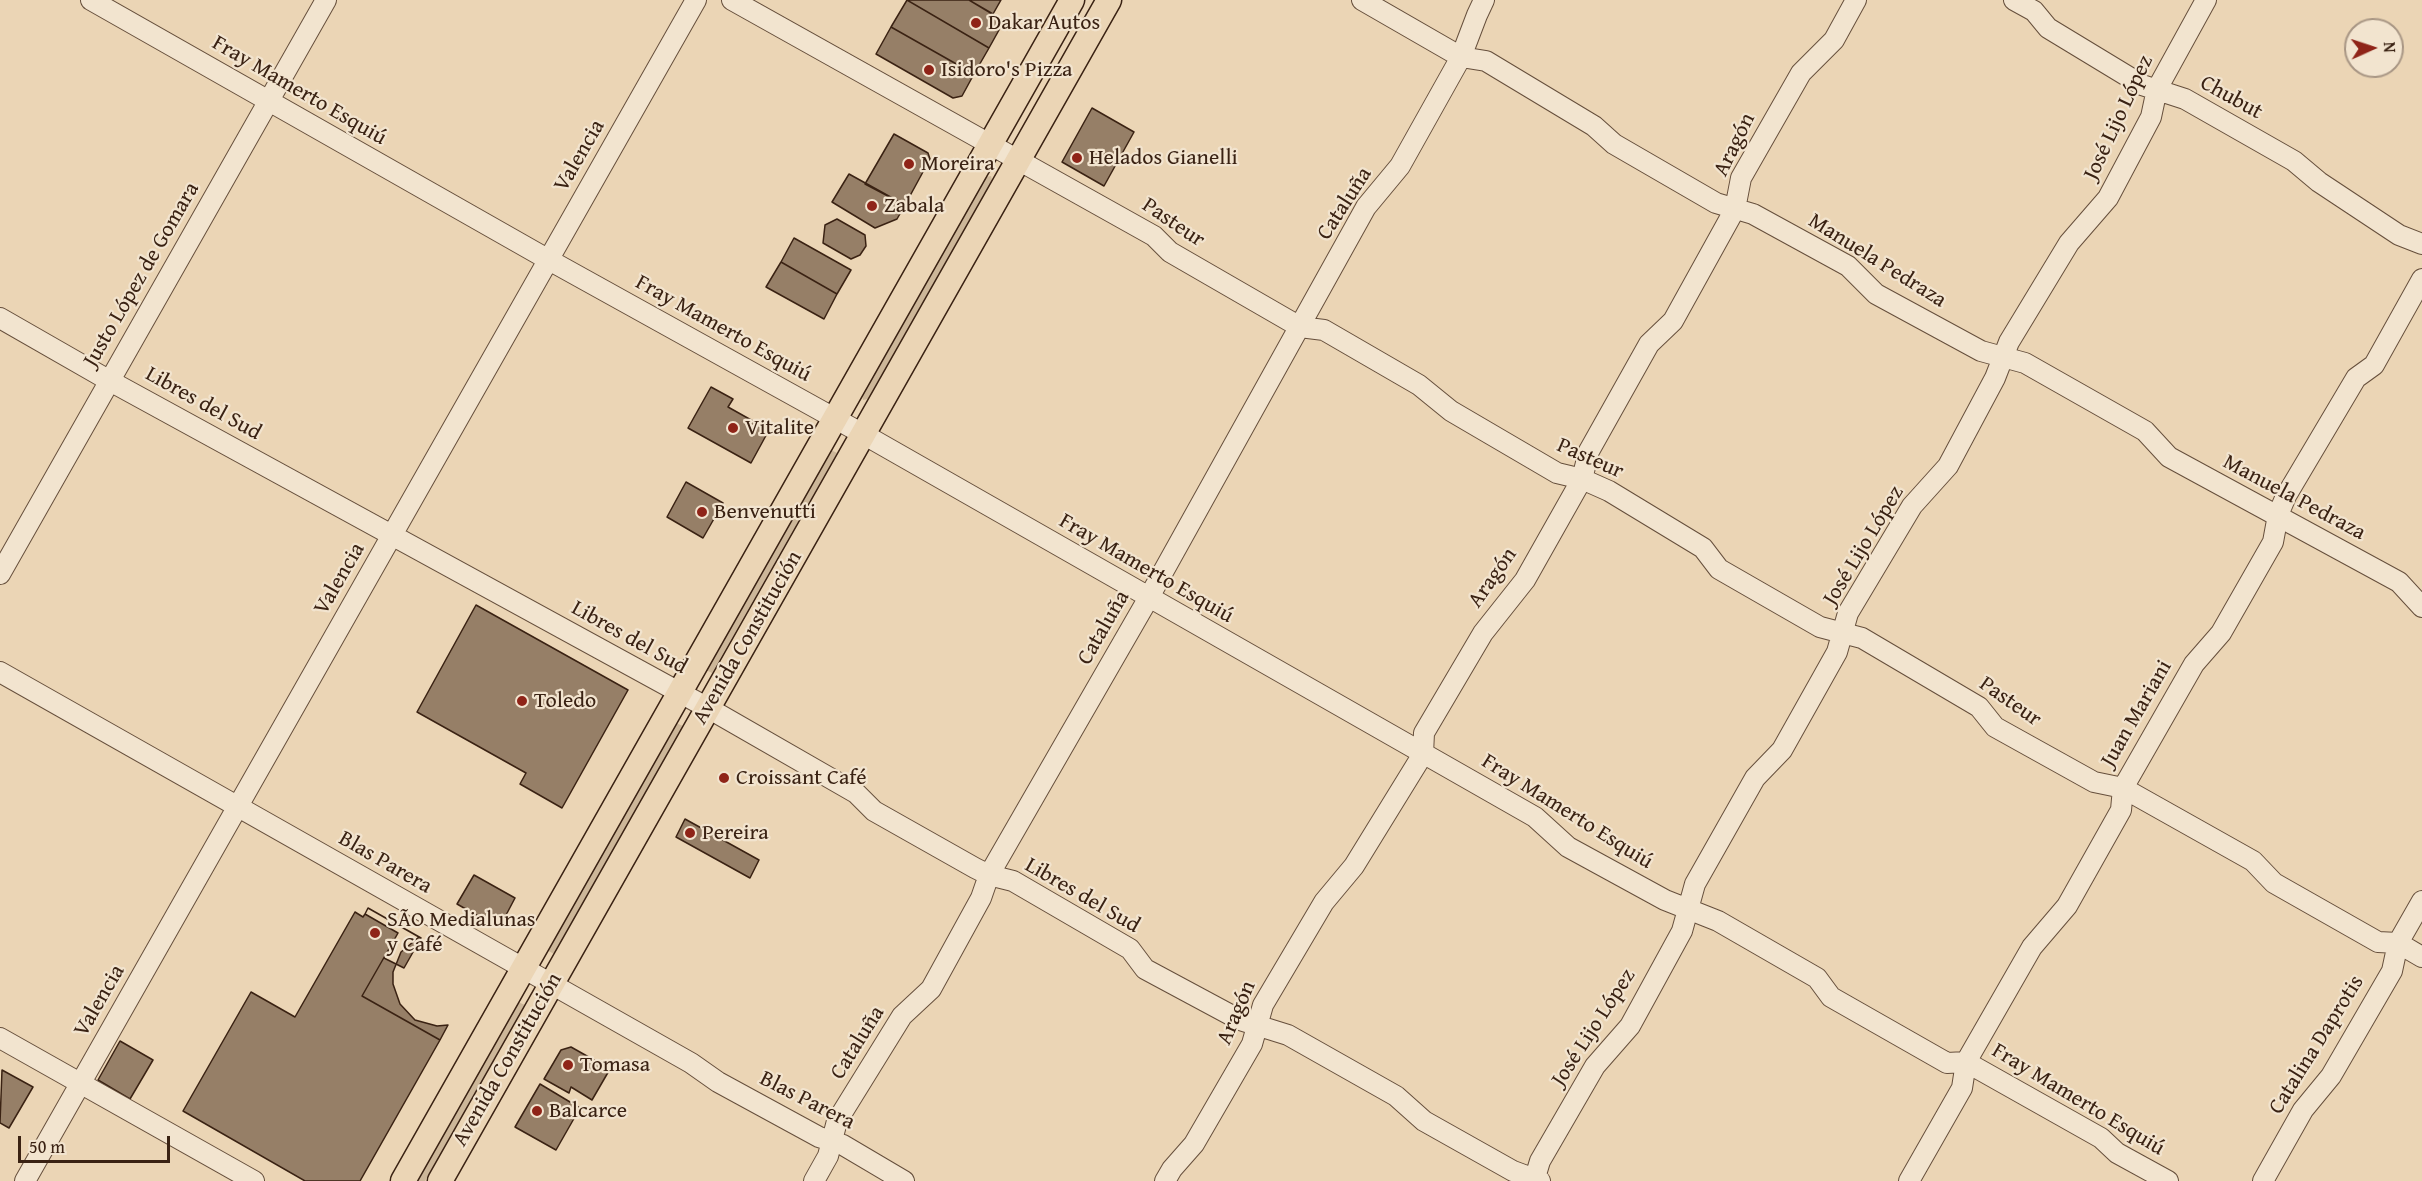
<!DOCTYPE html>
<meta charset="utf-8">
<style>
body{margin:0}
#map{position:relative;width:2422px;height:1181px;overflow:hidden;background:#ebd5b5;font-family:"Gentium Book Plus",serif}
canvas{display:block}
.north{position:absolute;left:2344px;top:18px;width:60px;height:60px;box-sizing:border-box;background:#f2e4cf;border:2px solid #a89684;border-radius:50%;rotate:87deg;font-size:16px;font-weight:700;line-height:24px;text-align:center;color:#3a2213}
.north::after{content:'';display:block;margin:auto;width:21px;height:27px;background:#8f2418;clip-path:polygon(50% 0,100% 100%,50% 72%,0 100%)}
.scale{position:absolute;left:18px;top:1136px;width:152px;height:27px;box-sizing:border-box;border:3px solid #3a2213;border-top:0;padding-left:8px;font-size:18px;line-height:21px;white-space:nowrap;color:#3a2213;-webkit-text-stroke:4px #f2e4cf;paint-order:stroke}
</style>
<div id="map">
<canvas width="2422" height="1181"></canvas>
<div class="north">N</div>
<div class="scale">50 m</div>
</div>
<script>
const g = document.querySelector('canvas').getContext('2d');
g.lineJoin = 'round';
function fillPath(path, color) { g.fillStyle = color; g.fill(path, 'evenodd'); }
const poly = rows => new Path2D(rows.map(r => 'M' + r).join(''));
function strokePath(path, color, width, dash) { g.strokeStyle = color; g.lineWidth = width; g.lineCap = dash ? 'butt' : 'round'; g.setLineDash(dash || []); g.stroke(path); }
function label(font, color, halo, rows, align = 'center') {
  g.font = font + ' "Gentium Book Plus",serif'; g.lineWidth = 4.5; g.setLineDash([]); g.textBaseline = 'middle'; g.strokeStyle = halo; g.fillStyle = color; for (const [text, x, y, turn = 0] of rows) {
    g.save(); g.translate(x, y); g.rotate((+turn || 0) * Math.PI / 180); g.textAlign = isNaN(turn) ? turn : align; if (halo) g.strokeText(text, 0, 0); g.fillText(text, 0, 0); g.restore();
  }
}
fillPath(poly([
 [991,176,992,180,868,399,863,400,862,395,986,177],
 [831,450,837,453,712,673,706,670],
 [676,723,683,726,554,954,547,950],
 [518,1002,525,1005,425,1181,417,1181]
]), '#cdb799');
const building = poly([
 [907,0,989,48,974,74,891,27,907,0],
 [907,0,969,0,1004,21,989,48,907,0],
 [969,0,1001,0,993,14,969,0],
 [891,27,974,74,962,96,953,98,876,54,891,27],
 [1092,108,1134,132,1104,186,1062,162,1092,108],
 [894,134,928,153,930,159,905,205,865,184,894,134],
 [849,174,905,205,897,219,875,228,832,202,849,174],
 [837,219,865,235,866,246,860,255,851,259,823,243,825,225,837,219],
 [794,238,851,270,837,294,781,262,794,238],
 [781,262,837,294,824,319,766,287,781,262],
 [711,387,733,399,728,407,769,430,751,463,688,428,711,387],
 [686,482,723,503,703,538,667,517,686,482],
 [476,605,628,690,562,808,520,784,526,773,417,712,476,605],
 [685,819,759,860,750,878,676,837,685,819],
 [474,875,515,898,505,917,492,924,457,904,474,875],
 [368,908,419,937,401,952,393,972,393,984,400,1004,415,1020,437,1026,448,1025,440,1040,362,996,398,933,365,914,368,908],
 [368,908,421,938,404,968,384,958,398,933,365,914,368,908],
 [355,912,363,917,365,914,398,933,362,996,440,1040,360,1181,305,1181,183,1111,251,992,295,1017,355,912],
 [120,1041,153,1060,130,1099,98,1080,120,1041],
 [571,1047,610,1069,592,1100,571,1087,569,1093,544,1079,561,1050,571,1047],
 [2,1070,33,1087,9,1128,0,1123,2,1070],
 [540,1084,580,1108,556,1150,515,1127,540,1084]
]);
fillPath(building, '#967f67');
strokePath(building, '#3a2213', 1.5);
const minor = poly([
 [91,0,549,260,863,434,1535,817,1568,847,1665,900,1718,921,1817,978,1831,997,1947,1063,1966,1062,2101,1138,2117,1153,2168,1181],
 [732,0,1154,236,1170,252,1300,327,1324,330,1419,385,1451,411,1557,473,1582,479,1609,491,1703,548,1719,569,1820,627,1862,638,1979,707,1995,727,2094,782,2123,788,2253,861,2274,883,2378,942,2398,943,2422,957],
 [1362,0,1461,57,1486,61,1594,126,1614,144,1716,203,1753,214,1848,266,1876,294,1981,351,2025,363,2145,431,2169,457,2399,582,2422,607],
 [2014,0,2034,11,2048,28,2142,85,2185,99,2294,161,2319,182,2399,235,2422,244],
 [0,318,110,381,708,708,856,793,874,811,975,868,989,875,1013,881,1130,949,1145,969,1240,1020,1288,1035,1396,1096,1424,1121,1513,1171,1540,1181],
 [0,574,326,0],
 [0,672,691,1063,718,1082,819,1137,843,1145,904,1181],
 [0,1038,254,1181],
 [25,1181,696,0],
 [814,1181,828,1156,837,1121,902,1016,931,989,981,898,989,875,1148,599,1366,207,1400,166,1461,57,1477,15,1484,0],
 [1165,1181,1172,1169,1194,1144,1252,1044,1263,1005,1324,902,1354,866,1423,754,1424,733,1483,633,1525,580,1582,479,1589,451,1649,344,1673,321,1735,209,1741,178,1801,73,1834,40,1856,0],
 [1534,1181,1540,1161,1595,1066,1630,1026,1682,931,1695,884,1755,778,1782,750,1837,652,1848,613,1912,506,1948,466,1995,378,2009,342,2069,243,2108,198,2151,117,2157,89,2206,0],
 [1909,1181,1962,1088,1966,1062,2032,947,2067,906,2121,810,2123,788,2194,664,2221,633,2273,542,2278,515,2286,496,2356,378,2374,365,2422,279],
 [2263,1181,2303,1110,2331,1076,2392,971,2398,943,2422,901]
]);
const major = poly([
 [403,1181,1072,0],
 [440,1181,1109,0]
]);
strokePath(minor, '#664f3c', 22);
strokePath(major, '#3a2213', 27);
strokePath(minor, '#f2e4cf', 20);
strokePath(major, '#ebd5b5', 24);
for (const [x, y, r, color] of [
 [976,23,6,"#8f2418"],
 [929,70,6,"#8f2418"],
 [1077,158,6,"#8f2418"],
 [909,164,6,"#8f2418"],
 [872,206,6,"#8f2418"],
 [733,428,6,"#8f2418"],
 [702,512,6,"#8f2418"],
 [522,701,6,"#8f2418"],
 [724,778,6,"#8f2418"],
 [690,833,6,"#8f2418"],
 [375,933,6,"#8f2418"],
 [568,1065,6,"#8f2418"],
 [537,1111,6,"#8f2418"]
]) { const dot = new Path2D(); dot.arc(x, y, r, 0, 2 * Math.PI); g.fillStyle = color; g.fill(dot); strokePath(dot, '#f2e4cf', 2); }
label('22px', '#3a2213', '#f2e4cf', [
 ["Dakar Autos",988,23],
 ["Isidoro's Pizza",941,70],
 ["Helados Gianelli",1089,158],
 ["Moreira",921,164],
 ["Zabala",884,206],
 ["Vitalite",745,428],
 ["Benvenutti",714,512],
 ["Toledo",534,701],
 ["Croissant Café",736,778],
 ["Pereira",702,833],
 ["SÃO Medialunas",387,920],
 ["y Café",387,945],
 ["Tomasa",580,1065],
 ["Balcarce",549,1111]
], 'left');
label('22px', '#3a2213', '#f2e4cf', [
 ["Fray Mamerto Esquiú",299,91,30],
 ["Chubut",2231,98,29],
 ["José Lijo López",2119,118,-65],
 ["Aragón",1735,145,-64],
 ["Valencia",580,156,-60],
 ["Cataluña",1345,204,-57],
 ["Pasteur",1173,223,34],
 ["Manuela Pedraza",1877,261,32],
 ["Justo López de Gomara",142,275,-60],
 ["Fray Mamerto Esquiú",723,329,29],
 ["Libres del Sud",203,404,29],
 ["Pasteur",1590,459,24],
 ["Manuela Pedraza",2294,498,28],
 ["José Lijo López",1864,546,-59],
 ["Fray Mamerto Esquiú",1146,569,30],
 ["Aragón",1493,578,-55],
 ["Valencia",340,579,-60],
 ["Cataluña",1104,628,-60],
 ["Libres del Sud",629,638,29],
 ["Avenida Constitución",748,638,-60],
 ["Pasteur",2010,702,35],
 ["Juan Mariani",2137,714,-60],
 ["Fray Mamerto Esquiú",1567,812,32],
 ["Blas Parera",385,863,30],
 ["Libres del Sud",1082,896,30],
 ["Valencia",100,1001,-60],
 ["Aragón",1237,1013,-67],
 ["José Lijo López",1594,1028,-57],
 ["Cataluña",858,1043,-58],
 ["Catalina Daprotis",2317,1045,-58],
 ["Avenida Constitución",508,1060,-60],
 ["Fray Mamerto Esquiú",2078,1100,31],
 ["Blas Parera",807,1101,27]
]);
</script>
